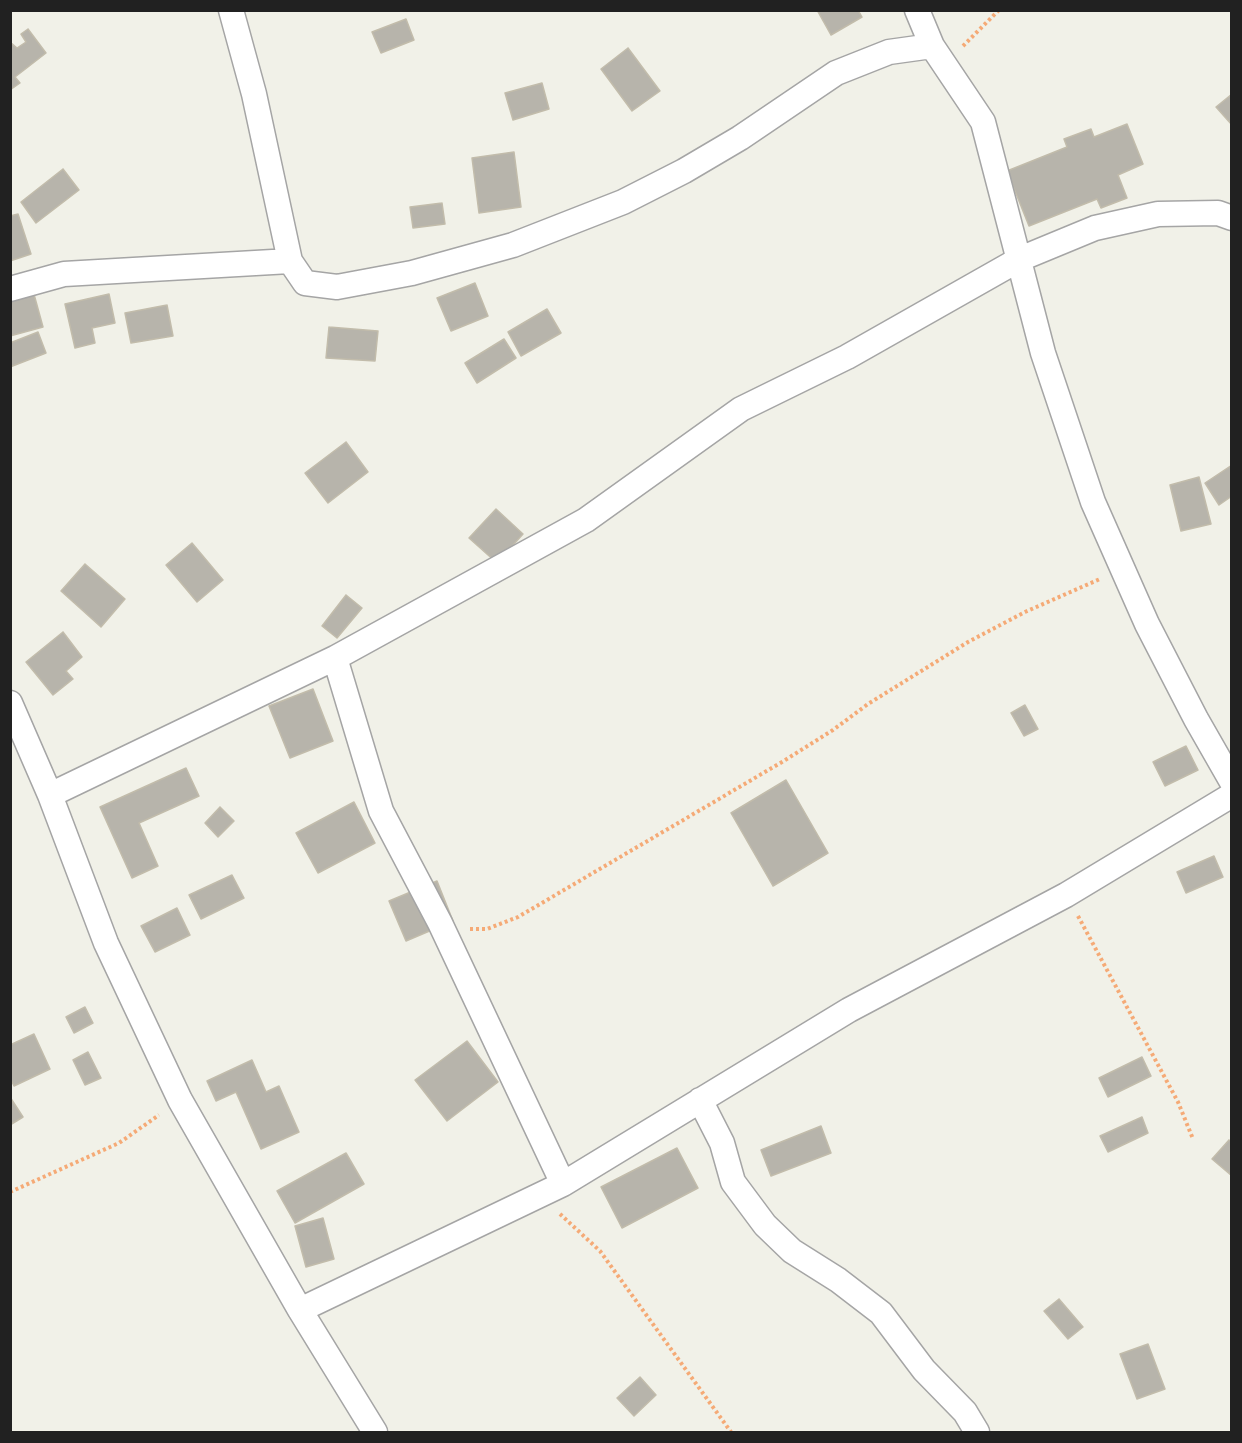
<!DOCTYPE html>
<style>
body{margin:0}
#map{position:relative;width:1242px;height:1443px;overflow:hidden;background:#f1f1e8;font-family:"Golos Text",sans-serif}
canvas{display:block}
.frame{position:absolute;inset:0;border:12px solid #212121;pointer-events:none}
</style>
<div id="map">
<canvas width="1242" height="1443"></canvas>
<div class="frame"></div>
</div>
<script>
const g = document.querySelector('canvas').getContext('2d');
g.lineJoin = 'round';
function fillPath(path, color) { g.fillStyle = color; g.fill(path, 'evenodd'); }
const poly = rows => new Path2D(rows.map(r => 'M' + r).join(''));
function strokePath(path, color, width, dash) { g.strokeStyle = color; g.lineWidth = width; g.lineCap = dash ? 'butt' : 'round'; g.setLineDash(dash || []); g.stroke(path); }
const building = poly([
 [817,10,858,10,862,17,831,35,817,10],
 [406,19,414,40,381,53,372,32,406,19],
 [28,29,46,53,15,77,20,83,10,90,10,42,17,48,26,42,21,34,28,29],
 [628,48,660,91,632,111,601,69,628,48],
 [542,83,549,109,513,120,505,93,542,83],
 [1232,94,1232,125,1216,107,1232,94],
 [1127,124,1143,164,1118,175,1127,198,1101,208,1097,199,1029,226,1007,171,1067,147,1064,139,1091,129,1094,137,1127,124],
 [514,152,521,207,479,213,472,158,514,152],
 [63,169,79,190,36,223,21,202,63,169],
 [442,203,445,224,413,228,410,207,442,203],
 [18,214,31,254,10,261,10,216,18,214],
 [475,283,488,316,451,331,437,298,475,283],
 [32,287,43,327,10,336,10,293,32,287],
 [109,294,115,323,92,328,95,343,75,348,65,304,109,294],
 [167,305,173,336,131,343,125,313,167,305],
 [547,309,561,333,521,356,508,332,547,309],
 [329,327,378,331,375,361,326,358,329,327],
 [38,332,46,353,10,367,10,343,38,332],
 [504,339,516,358,477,383,465,363,504,339],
 [346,442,368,472,328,503,305,473,346,442],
 [1232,465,1232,496,1219,505,1205,483,1232,465],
 [1199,477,1211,524,1181,531,1170,485,1199,477],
 [496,509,523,534,497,563,469,538,496,509],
 [192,543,223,580,197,602,166,565,192,543],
 [85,564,125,599,101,627,61,591,85,564],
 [346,595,362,608,337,638,322,626,346,595],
 [63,632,82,657,66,671,73,679,53,695,26,662,63,632],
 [313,689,333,741,290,758,269,706,313,689],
 [1025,705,1038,729,1024,736,1011,713,1025,705],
 [1186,746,1198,770,1165,786,1153,762,1186,746],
 [186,768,199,796,139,823,158,866,132,878,100,807,186,768],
 [786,780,828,853,773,886,731,813,786,780],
 [354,802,375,843,318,873,296,833,354,802],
 [220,807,234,821,218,837,205,823,220,807],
 [1214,856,1223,877,1186,893,1177,872,1214,856],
 [232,875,244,898,201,919,189,895,232,875],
 [437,881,453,921,406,941,389,901,437,881],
 [177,908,190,935,155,952,141,926,177,908],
 [85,1007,93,1023,74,1033,66,1017,85,1007],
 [34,1034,50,1069,14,1086,10,1078,10,1045,34,1034],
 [467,1041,498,1082,447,1121,415,1080,467,1041],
 [88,1052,101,1078,85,1085,73,1060,88,1052],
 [1142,1057,1151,1076,1108,1097,1099,1078,1142,1057],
 [252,1060,266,1092,279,1086,299,1132,261,1149,236,1092,216,1101,207,1081,252,1060],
 [10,1097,23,1117,10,1125,10,1097],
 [1142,1117,1148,1133,1108,1152,1100,1136,1142,1117],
 [821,1126,831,1153,771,1176,761,1150,821,1126],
 [1229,1140,1232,1142,1232,1176,1212,1159,1229,1140],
 [677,1148,698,1188,622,1228,601,1187,677,1148],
 [346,1153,364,1184,295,1223,277,1191,346,1153],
 [323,1218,334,1259,306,1267,295,1226,323,1218],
 [1059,1299,1083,1327,1068,1339,1044,1311,1059,1299],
 [1148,1344,1165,1389,1137,1399,1120,1354,1148,1344],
 [640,1377,656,1395,634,1416,617,1398,640,1377]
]);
fillPath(building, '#b7b4ab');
strokePath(building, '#c2bcab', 1.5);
const minor = poly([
 [231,10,254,94,290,261,305,283,337,287,412,273,513,245,623,202,684,171,740,138,836,73,889,52,932,46],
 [917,10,932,46,983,122,1043,353,1093,502,1147,624,1196,719,1232,782],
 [10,289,64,274,290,261],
 [335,658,381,811,440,923,563,1184],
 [10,703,50,795,106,943,180,1100,300,1310,375,1432],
 [50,795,335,658,586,520,741,409,847,357,1020,259,1095,228,1158,214,1218,213,1232,218],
 [700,1100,722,1143,733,1182,765,1225,792,1251,838,1280,881,1313,924,1370,965,1412,977,1432],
 [300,1310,563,1184,849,1010,1066,895,1232,795]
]);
strokePath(minor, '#a5a5a5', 27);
strokePath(poly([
 [963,46,999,10],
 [1078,916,1178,1102,1193,1139],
 [470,929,487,929,518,917,782,762,833,730,868,704,968,642,1025,612,1100,579],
 [10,1192,119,1143,159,1115],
 [560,1214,600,1251,731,1432]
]), '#f5aa76', 4, [3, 3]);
strokePath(minor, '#fff', 24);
</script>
